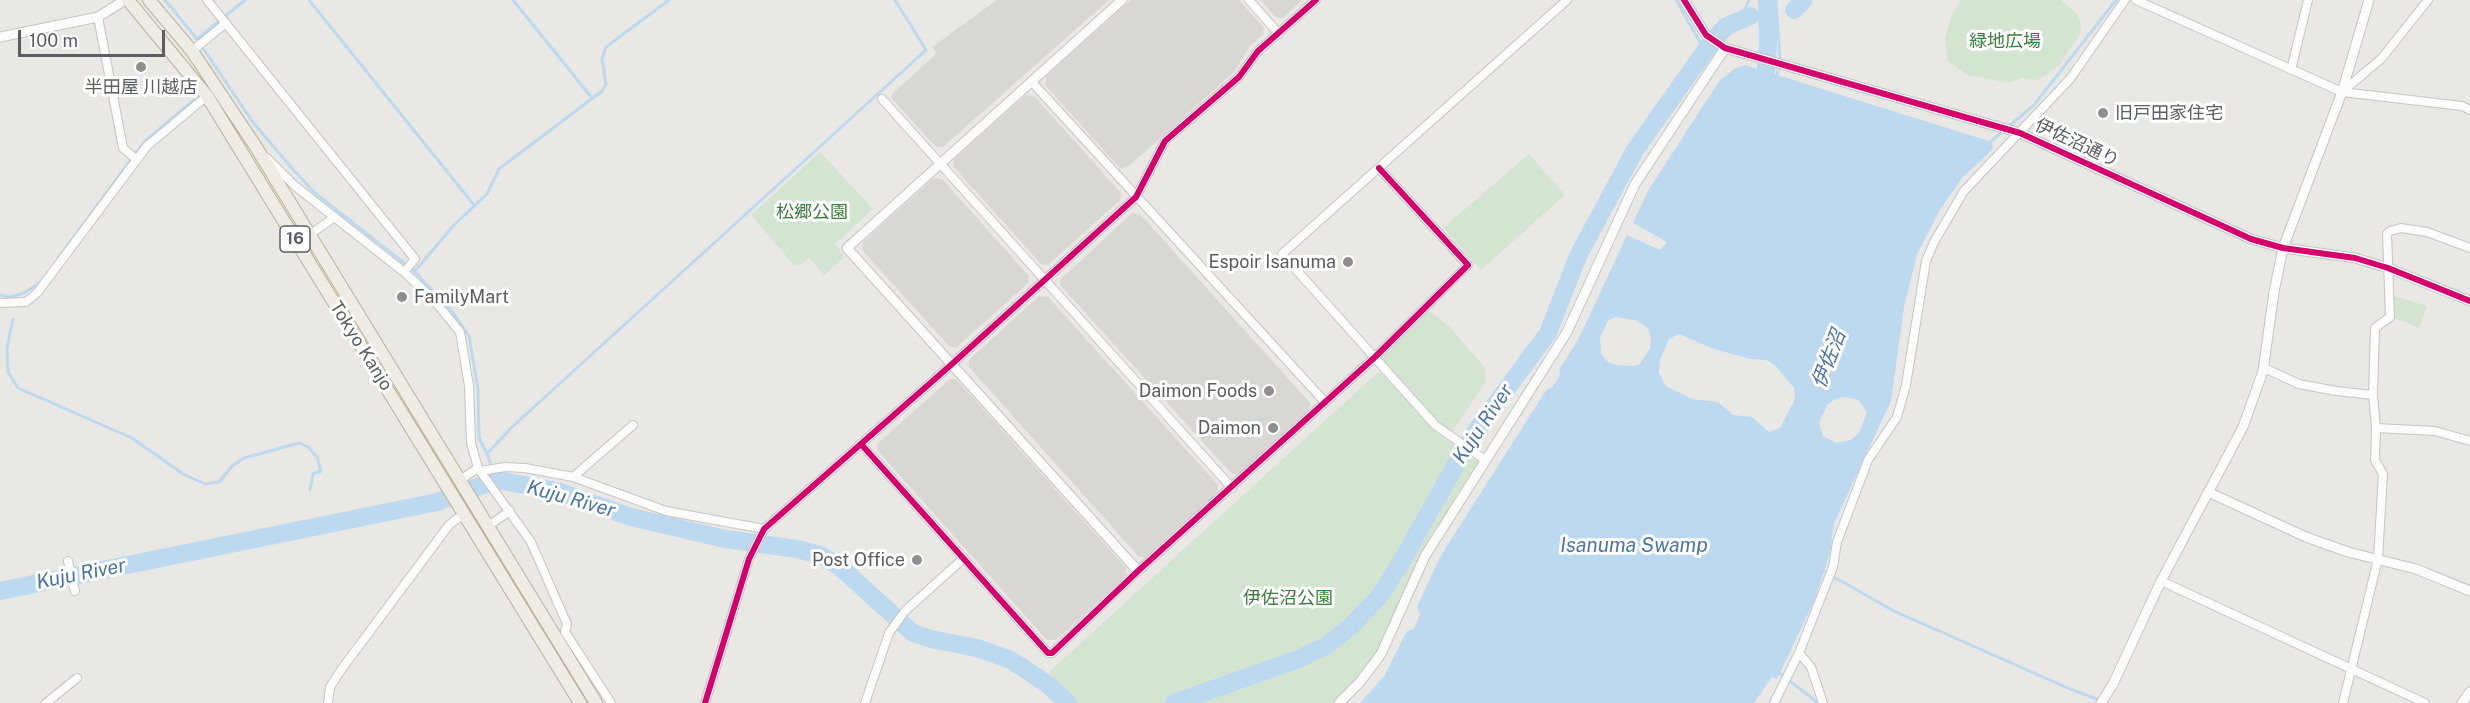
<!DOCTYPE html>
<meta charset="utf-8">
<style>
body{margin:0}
#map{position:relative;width:2470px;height:703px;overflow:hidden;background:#e9e8e4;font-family:"Public Sans",sans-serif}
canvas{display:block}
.scale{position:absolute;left:18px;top:30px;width:147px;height:27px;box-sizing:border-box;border:3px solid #5a5d61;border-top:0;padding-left:8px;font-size:18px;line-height:21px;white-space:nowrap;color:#5a5d61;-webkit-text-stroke:4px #fff;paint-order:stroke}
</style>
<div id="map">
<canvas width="2470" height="703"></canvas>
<div class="scale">100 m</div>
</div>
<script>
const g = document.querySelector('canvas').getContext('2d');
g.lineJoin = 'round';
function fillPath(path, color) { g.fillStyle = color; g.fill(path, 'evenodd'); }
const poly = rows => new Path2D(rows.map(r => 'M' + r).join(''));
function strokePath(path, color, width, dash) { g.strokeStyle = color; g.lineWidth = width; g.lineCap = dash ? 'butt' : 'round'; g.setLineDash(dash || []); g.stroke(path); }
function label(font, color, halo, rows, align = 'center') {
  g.font = font + ' "Public Sans","Noto Sans JP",sans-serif'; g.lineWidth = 6; g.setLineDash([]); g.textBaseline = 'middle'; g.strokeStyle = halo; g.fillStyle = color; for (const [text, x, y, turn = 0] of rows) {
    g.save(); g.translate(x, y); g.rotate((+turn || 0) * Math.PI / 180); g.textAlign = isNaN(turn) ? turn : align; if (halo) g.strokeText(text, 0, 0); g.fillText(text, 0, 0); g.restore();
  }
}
fillPath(poly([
 [997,0,1109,0,943,147,936,147,892,99,892,94,937,53,932,47],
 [1131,0,1239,0,1264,28,1263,35,1250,46,1234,72,1128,167,1120,168,1045,85,1046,76],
 [1261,0,1302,0,1283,18,1275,17],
 [1026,95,1034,96,1121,193,1120,200,1048,265,1041,264,953,166,954,159],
 [934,178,942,179,1029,276,1028,283,956,348,949,346,862,250,863,242],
 [1132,213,1140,214,1310,403,1309,410,1239,474,1231,473,1060,285,1060,280],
 [1039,296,1048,297,1218,485,1218,493,1146,557,1139,557,969,367,969,360],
 [950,379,956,379,1126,568,1126,576,1056,640,1047,640,877,450,878,443]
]), '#d9d7d4');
fillPath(poly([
 [1961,0,2061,0,2077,14,2081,24,2080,34,2058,67,2037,80,2021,78,2009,83,1968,75,1948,61,1946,51,1945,39,1953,12],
 [820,152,873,209,835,244,845,257,824,275,809,258,800,265,794,265,751,215],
 [1529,154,1565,195,1481,270,1443,228],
 [2391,295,2427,306,2419,328,2392,317],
 [1429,311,1450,327,1485,368,1486,381,1450,435,1382,362,1383,353],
 [1377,373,1381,373,1443,438,1478,462,1427,543,1381,648,1356,680,1335,703,1075,703,1049,672]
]), '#d3e4d1');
fillPath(poly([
 [1745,65,1992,142,1993,149,1962,178,1940,210,1917,254,1904,307,1891,401,1834,523,1830,553,1815,599,1777,679,1772,677,1754,703,1360,703,1385,675,1407,631,1414,629,1420,614,1417,607,1440,557,1547,389,1552,388,1560,375,1559,370,1579,338,1627,235,1660,250,1667,242,1633,223,1649,189,1720,80,1734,69],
 [1615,317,1635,320,1648,328,1651,339,1650,348,1640,364,1634,366,1616,365,1608,362,1601,354,1600,337,1608,321],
 [1679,334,1714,349,1750,359,1766,360,1775,365,1794,388,1795,399,1780,428,1769,432,1752,417,1733,415,1718,402,1692,399,1666,386,1659,373,1660,360,1669,339],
 [1844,397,1859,400,1867,413,1859,433,1851,440,1836,443,1823,436,1819,423,1827,405,1835,399]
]), '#bcd9ef');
strokePath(poly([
 [165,0,197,39],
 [245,0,197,39,252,121,289,165,315,193,414,271,452,311,469,336,478,389,479,438,487,454],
 [309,0,474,205],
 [513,0,592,98],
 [1676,0,1705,51],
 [1776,0,1780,60,1777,76],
 [1725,27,1744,11,1749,0],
 [1989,143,2034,105,2116,0],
 [59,257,145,141,194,100],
 [415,271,454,225,487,194,499,169,602,91,606,84,602,59,606,47,669,0],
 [0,295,11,297,24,293,41,282],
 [13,319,7,348,8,372,18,388,132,438,183,474,205,484,219,482,232,466,244,458,299,443,308,447,317,457,321,471,313,474,310,490],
 [497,480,487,454,511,428,926,50,895,0],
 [1821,570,1894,611,2070,689,2108,703],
 [1777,671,1818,703]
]), '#bcd9ef', 3);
strokePath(poly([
 [1794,10,1804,0],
 [1764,91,1768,45,1767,0],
 [0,591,437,502,497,480,557,491,631,517,725,539,797,549,820,555,840,567,913,633,931,639,977,648,1011,660,1046,683,1068,703],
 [1174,703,1296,660,1326,646,1350,627,1378,598,1399,566,1472,436,1548,333,1578,256,1635,150,1705,51,1725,27,1750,16]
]), '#bcd9ef', 18);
const minor = poly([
 [207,0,415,259,404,272,433,299,460,332,469,386,471,443,478,468,531,542,567,624,565,632,611,703],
 [1249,0,1279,34],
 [2136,0,2342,92,2462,106,2470,110],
 [98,17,123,148,136,159],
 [192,51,226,23],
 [2291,70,2308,0],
 [1031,81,1325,402],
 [2342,92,2382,58,2428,0],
 [882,99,1232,488],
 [267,158,295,186,404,272],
 [309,235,335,217],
 [0,303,26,302,37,293,147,146,207,96],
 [2264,368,2299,384,2336,391,2373,395,2376,428,2435,431,2470,441],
 [2373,395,2375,328,2390,317,2387,234,2390,231,2401,228,2427,232,2470,248],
 [861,444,1048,653,1052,653,1138,571,1375,357,1468,265,1379,168],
 [1485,460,1435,425,1282,254,1567,0],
 [481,471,505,467,525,468,573,477,666,511,764,529],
 [573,477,633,425],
 [460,480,478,468],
 [488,526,510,511],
 [68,561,75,591],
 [2161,581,2425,703],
 [1799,653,1811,667,1823,703],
 [46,703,77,678],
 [328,703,330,687,341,670,449,525,465,513],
 [705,703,749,559,764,529,952,364,1136,197,1165,141,1239,77,1258,51,1316,0],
 [865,703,889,633,905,611,964,558],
 [1774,703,1799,653,1833,567,1837,542,1868,460,1897,417,1906,385,1926,261,1934,242,1964,191,2070,79,2125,0],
 [2343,703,2378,559,2383,474,2375,460,2376,428]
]);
const tertiary = poly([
 [1122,0,847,248,1138,571],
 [1684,0,1706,35,1725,48,2020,133,2251,239,2283,248,2355,258,2388,268,2470,301],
 [0,37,98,17,125,0],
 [2208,492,2306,537,2348,552,2416,569,2470,591],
 [1339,703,1360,682,1381,654,1425,556,1567,332,1635,184,1725,48],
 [2101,703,2113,684,2161,581,2243,427,2263,371,2274,292,2283,248,2342,92,2369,0],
 [2462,703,2470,692]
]);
const trunk = poly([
 [128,0,207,96,580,703],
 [149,0,192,51,256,147,596,703]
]);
strokePath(minor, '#c4c4c4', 10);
strokePath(tertiary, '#c4c4c4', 11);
strokePath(trunk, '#bcb096', 14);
strokePath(minor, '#fcfcfb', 8);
strokePath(tertiary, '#fcfcfb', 9);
strokePath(trunk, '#eeece4', 12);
strokePath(poly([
 [1684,0,1706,35,1725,48,2020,133,2251,239,2283,248,2355,258,2388,268,2470,301],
 [861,444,1048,653,1052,653,1138,571,1375,357,1468,265,1379,168],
 [705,703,749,559,764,529,952,364,1136,197,1165,141,1239,77,1258,51,1316,0]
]), '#d6006c', 6);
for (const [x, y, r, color] of [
 [141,67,6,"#8c8e8f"],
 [2103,113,6,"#8c8e8f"],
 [1348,262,6,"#8c8e8f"],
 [402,297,6,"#8c8e8f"],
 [1269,391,6,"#8c8e8f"],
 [1273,428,6,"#8c8e8f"],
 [917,560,6,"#8c8e8f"]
]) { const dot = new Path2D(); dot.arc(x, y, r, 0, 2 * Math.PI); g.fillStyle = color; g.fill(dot); strokePath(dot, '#fff', 2); }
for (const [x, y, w] of [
 [295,239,30]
]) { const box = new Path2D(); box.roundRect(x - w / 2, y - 13, w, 26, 4.5); g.fillStyle = '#fff'; g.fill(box); strokePath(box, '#5a5d61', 1.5); }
label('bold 16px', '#5a5d61', null, [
 ["16",295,239]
]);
label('18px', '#3e7d41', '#fff', [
 ["緑地広場",2005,41],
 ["松郷公園",812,212],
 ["伊佐沼公園",1288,598]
]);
label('18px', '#5a5d61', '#fff', [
 ["半田屋 川越店",141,87,"center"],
 ["旧戸田家住宅",2115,113,"left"],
 ["Espoir Isanuma",1336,262],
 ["FamilyMart",414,297,"left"],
 ["Daimon Foods",1257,391],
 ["Daimon",1261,428],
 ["Post Office",905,560]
], 'right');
label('18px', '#5a5d61', '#fff', [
 ["伊佐沼通り",2077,143,25],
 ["Tokyo Kanjo",361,346,58]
]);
label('italic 20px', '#4a75a4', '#fff', [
 ["伊佐沼",1829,359,-69],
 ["Kuju River",1483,424,-56],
 ["Kuju River",571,499,16],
 ["Isanuma Swamp",1634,546],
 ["Kuju River",81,574,-11]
]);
</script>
